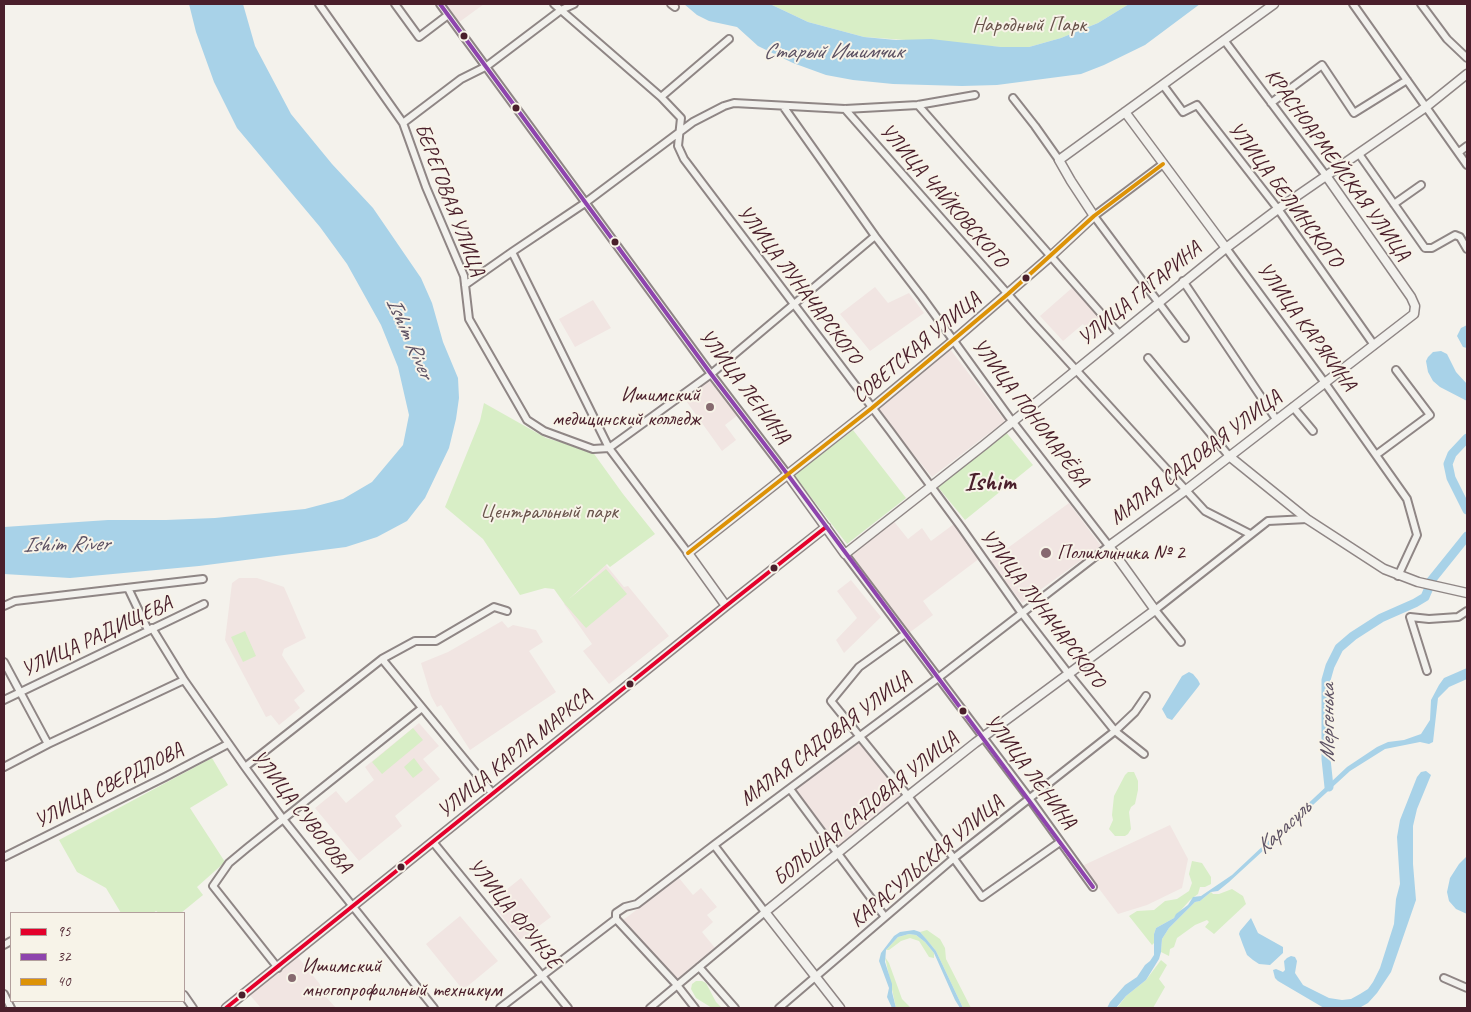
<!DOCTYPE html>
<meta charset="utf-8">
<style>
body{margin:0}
#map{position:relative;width:1471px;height:1012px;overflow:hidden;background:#f4f2ec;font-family:Caveat,sans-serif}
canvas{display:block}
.frame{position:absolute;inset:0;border:5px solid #4a1f2b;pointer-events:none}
.legend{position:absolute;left:10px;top:912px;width:175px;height:90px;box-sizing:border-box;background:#f7f3e8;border:1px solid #b29e9c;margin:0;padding:6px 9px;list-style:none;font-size:15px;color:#4a1f2b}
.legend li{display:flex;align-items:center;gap:10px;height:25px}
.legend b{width:25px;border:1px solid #b29e9c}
</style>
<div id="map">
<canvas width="1471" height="1012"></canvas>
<div class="frame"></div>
<ul class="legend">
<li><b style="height:6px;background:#e4002b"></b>95</li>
<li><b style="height:6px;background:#8e44ad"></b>32</li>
<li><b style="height:6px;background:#dd9206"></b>40</li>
</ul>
</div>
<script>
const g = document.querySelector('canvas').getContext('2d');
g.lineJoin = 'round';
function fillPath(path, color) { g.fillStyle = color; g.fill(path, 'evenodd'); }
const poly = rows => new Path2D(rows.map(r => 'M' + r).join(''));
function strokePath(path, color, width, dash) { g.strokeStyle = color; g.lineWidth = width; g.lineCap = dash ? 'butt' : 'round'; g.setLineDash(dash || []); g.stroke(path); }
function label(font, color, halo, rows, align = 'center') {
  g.font = font + ' Caveat,sans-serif'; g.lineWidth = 4; g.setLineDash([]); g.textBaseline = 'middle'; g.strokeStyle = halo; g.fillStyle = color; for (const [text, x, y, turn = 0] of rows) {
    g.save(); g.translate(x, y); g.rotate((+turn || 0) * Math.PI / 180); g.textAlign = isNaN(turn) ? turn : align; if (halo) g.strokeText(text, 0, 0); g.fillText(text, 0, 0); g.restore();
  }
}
fillPath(poly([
 [444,4,484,4,458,23],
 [875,287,888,303,909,293,924,313,870,351,840,314],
 [1073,287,1108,327,1095,339,1083,324,1063,341,1040,316],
 [593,300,611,328,575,347,559,319],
 [950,349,1005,421,932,477,876,408],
 [709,379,738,415,725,425,736,440,722,451,684,398],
 [1069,503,1101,546,1022,603,990,561],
 [892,519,908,539,922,528,931,541,954,524,980,558,923,601,933,615,909,633,849,552],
 [606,565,624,587,628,586,669,636,609,684,583,651,592,644,564,604],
 [239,578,257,578,284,587,306,638,284,649,282,655,305,691,294,700,300,708,279,725,271,715,266,717,225,640,232,583],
 [851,580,881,617,844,653,836,640,857,618,837,591],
 [502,621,508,628,513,625,536,630,543,642,529,651,556,692,470,750,441,705,437,707,431,696,421,663,448,652],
 [419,723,439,746,423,759,440,779,395,816,402,826,359,861,315,808,336,791,346,803,374,780,365,767],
 [858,741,904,796,839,848,796,789],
 [1170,825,1188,859,1182,888,1147,905,1118,914,1082,866],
 [521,878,551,917,520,940,491,902],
 [679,878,693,895,701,888,717,907,707,915,713,922,702,932,715,948,677,979,623,920],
 [460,916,498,961,463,990,426,944],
 [297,956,319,983,326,997,336,1008,261,1008,249,994]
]), '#f1e5e2');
fillPath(poly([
 [770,4,1129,4,1098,23,1061,38,1029,47,1001,47,864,37,808,22],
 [484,403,546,438,592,451,623,494,655,534,610,567,607,564,569,599,606,569,627,594,586,628,564,603,554,589,545,588,520,595,483,539,445,507,480,421],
 [853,430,906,498,847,544,794,475],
 [1005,431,1033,465,965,520,937,486],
 [245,631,256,656,243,662,231,637],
 [413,728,423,740,382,774,372,762],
 [212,758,228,785,190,808,225,862,197,887,203,895,181,913,159,913,156,911,153,913,121,913,106,888,77,872,59,840],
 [414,758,423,770,413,778,404,767],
 [1128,772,1134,772,1138,781,1138,790,1135,804,1131,807,1129,812,1131,829,1128,834,1125,836,1115,836,1109,829,1113,820,1112,815,1114,796,1125,775],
 [1192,861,1202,863,1211,877,1211,884,1205,887,1200,887,1198,894,1190,900,1174,918,1156,928,1154,934,1155,942,1152,945,1129,916,1137,911,1154,910,1165,901,1177,899,1189,891,1192,883,1189,874],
 [1232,889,1243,896,1246,904,1214,934,1205,927,1209,922,1207,920,1195,925,1177,938,1174,947,1170,949,1169,956,1161,952,1162,939,1169,928,1195,902,1200,901,1211,892,1213,894,1219,894],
 [927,930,940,939,945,948,946,959,971,1008,963,1008,936,951,920,932],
 [909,934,916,935,925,942,934,953,934,958,929,957,919,941,910,938,901,941,889,950,886,950,898,937],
 [885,957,889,963,902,999,911,1008,896,1008],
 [1161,960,1167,965,1159,979,1165,987,1153,1008,1117,1008,1126,996,1146,980],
 [696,981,702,981,706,983,716,1002,722,1008,712,1008,696,998,691,989,692,984]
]), '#d8eec6');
fillPath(poly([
 [189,4,243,4,255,46,291,114,332,164,373,208,421,278,432,303,443,342,458,378,459,398,456,419,449,448,425,498,407,521,377,537,346,547,199,566,70,578,4,574,4,527,108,520,166,520,215,518,305,509,343,499,372,482,403,445,409,415,398,367,381,325,347,264,320,227,237,128,214,82,196,32],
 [684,4,770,4,808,22,864,37,896,40,931,39,1001,47,1029,47,1061,38,1098,23,1129,4,1200,4,1145,45,1104,65,1081,74,997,85,962,86,893,84,853,80,826,75,793,63,758,46,737,27,709,21,697,15],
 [1467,325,1467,348,1463,347,1457,336,1461,328],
 [1441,351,1447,354,1456,372,1467,384,1467,401,1440,387,1433,381,1428,372,1426,361,1428,357,1433,352],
 [1467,668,1467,679,1449,687,1438,698,1433,742,1429,744,1420,742,1385,749,1350,771,1229,882,1218,891,1211,892,1200,901,1195,902,1169,928,1162,939,1161,952,1159,959,1146,980,1126,996,1116,1008,1107,1008,1110,1002,1125,985,1137,977,1145,965,1150,961,1154,955,1154,934,1156,928,1174,918,1176,914,1188,905,1193,897,1201,896,1232,875,1347,767,1377,747,1388,742,1404,740,1421,734,1430,720,1431,700,1439,685,1444,678],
 [1189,672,1193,674,1198,680,1200,684,1198,687,1172,720,1167,718,1162,709,1182,676],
 [1426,771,1431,775,1417,809,1413,826,1413,864,1416,900,1391,972,1377,993,1368,1003,1361,1007,1324,1008,1278,981,1275,978,1273,970,1276,969,1283,972,1285,970,1284,961,1287,958,1291,956,1295,957,1297,961,1295,973,1303,985,1329,998,1342,1000,1351,999,1360,994,1368,989,1373,982,1380,968,1394,924,1396,899,1400,884,1397,837,1400,820,1417,777,1421,772],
 [1467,856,1467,914,1456,909,1449,901,1447,892,1450,878,1459,864],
 [1251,918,1258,933,1283,947,1283,953,1270,965,1259,964,1253,960,1247,955,1243,945,1239,934,1240,931],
 [914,930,920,932,927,940,936,951,963,1008,960,1008,955,1000,934,953,925,942,916,935,909,934,898,937,886,950,885,962,892,984,892,992,896,1008,892,1008,887,997,889,988,879,961,881,953,894,936,900,932]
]), '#a8d2e8');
strokePath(poly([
 [1467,438,1452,454,1448,464,1451,478,1467,510],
 [1430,582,1467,536],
 [1329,787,1326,759,1326,680,1330,666,1339,648,1353,636,1381,618,1415,603,1425,597,1428,590]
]), '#a8d2e8', 9);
const minor = poly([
 [319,4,403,123,426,187,464,276,469,319,527,420,544,431,593,449,609,448,711,374,875,236],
 [395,4,419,37,448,15],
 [440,4,711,374,788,475],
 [554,4,661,97,681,118,678,146,684,159,890,431,961,527,1021,612,1068,673,1115,731,1135,712,1146,696],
 [671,4,675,7],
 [1353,4,1467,165],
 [1421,4,1447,39,1467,58],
 [1224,40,1327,177],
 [1163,85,1183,112,1197,105,1278,209,1374,345],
 [661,97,729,39],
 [1013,98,1035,126,1059,160],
 [1271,103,1322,65,1354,113,1407,80],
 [918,105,1119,334],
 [845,109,1035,325,1205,511,1250,534],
 [403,123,461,79,487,66,561,10,574,4],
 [1459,152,1467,146],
 [1359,154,1425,248,1432,248,1455,235,1460,237,1467,249],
 [1163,164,1094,216,1185,338],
 [1394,204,1421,185],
 [1226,248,1325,383,1407,499,1417,535,1398,576],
 [512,252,609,448,688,553],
 [1183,281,1276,419],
 [465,285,512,252,585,203,693,122,724,106,734,103,845,109,918,105,975,95],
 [1148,358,1229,456],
 [1293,407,1313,431],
 [1376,455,1430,415,1396,370],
 [845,554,1029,798,1093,887],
 [128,588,148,630],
 [4,606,15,601,203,579],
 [152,628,184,680,245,767,283,819,434,1008],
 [905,634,859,667,831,701,908,796,982,897,1060,842],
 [1181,642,1155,610,1268,521,1307,519],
 [382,659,493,794],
 [4,662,48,744],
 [1427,671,1410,617,1429,619,1458,617,1467,611],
 [4,700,204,604],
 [4,767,48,744,184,680],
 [245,767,382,659,415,641,436,641,494,607,507,611],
 [790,789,885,917],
 [433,842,568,1008],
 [4,857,165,777,228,744],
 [616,919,677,985,695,1008],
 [4,945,11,941],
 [699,967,735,1008],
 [278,968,213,886,229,863,247,848,422,708],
 [1444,978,1467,988],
 [4,994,11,1008],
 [184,995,193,1008],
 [500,1008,616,919,616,913,625,907,637,904,714,845,938,678,1109,546,1009,417,922,297,875,236,783,106],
 [650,1008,765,912,714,845],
 [779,1008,954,858,1115,731,1144,754]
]);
const major = poly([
 [1125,112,1226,248],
 [1229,456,1307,519,1384,569,1418,582,1467,593],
 [788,475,845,554,984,445,1226,248,1278,209,1426,107,1467,74],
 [726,606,688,553,872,408,954,340,1051,256,1094,216,1071,181,1059,160,1274,4],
 [226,1008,726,606,826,527],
 [840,1008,765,912,908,796,975,743,1155,610,1109,546,1186,490,1414,314,1415,306,1411,297,1327,177]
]);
strokePath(minor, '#8f8685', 10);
strokePath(major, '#8f8685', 11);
strokePath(minor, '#f2f1ed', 6);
strokePath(major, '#f2f1ed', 8);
strokePath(poly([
 [226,1008,726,606,826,527]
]), '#e4002b', 4);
strokePath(poly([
 [440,4,711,374,788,475,1093,887]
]), '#8e44ad', 4);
strokePath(poly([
 [688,553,872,408,1008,294,1094,216,1163,164]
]), '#dd9206', 4);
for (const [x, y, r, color] of [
 [464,36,4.5,"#4a1f2b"],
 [516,108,4.5,"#4a1f2b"],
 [615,242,4.5,"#4a1f2b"],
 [1026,278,4.5,"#4a1f2b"],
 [710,407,5,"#86696f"],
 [1046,553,6,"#86696f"],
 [774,568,4.5,"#4a1f2b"],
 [630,684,4.5,"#4a1f2b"],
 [963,711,4.5,"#4a1f2b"],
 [401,867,4.5,"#4a1f2b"],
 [292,978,5,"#86696f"],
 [242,995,4.5,"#4a1f2b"]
]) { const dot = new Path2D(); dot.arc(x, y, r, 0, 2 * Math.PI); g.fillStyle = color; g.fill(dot); strokePath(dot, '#f7f3e8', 2); }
label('21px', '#68524a', '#f7f3e8', [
 ["Народный Парк",1029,25],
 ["Центральный парк",549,512]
]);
label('21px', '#4a1f2b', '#f7f3e8', [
 ["КРАСНОАРМЕЙСКАЯ УЛИЦА",1337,165,54],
 ["УЛИЦА БЕЛИНСКОГО",1285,195,53],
 ["УЛИЦА ЧАЙКОВСКОГО",943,196,49],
 ["БЕРЕГОВАЯ УЛИЦА",449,200,69],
 ["УЛИЦА ЛУНАЧАРСКОГО",799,285,53],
 ["УЛИЦА ГАГАРИНА",1140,294,-39],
 ["УЛИЦА КАРЯКИНА",1306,327,54],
 ["СОВЕТСКАЯ УЛИЦА",917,348,-40],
 ["УЛИЦА ЛЕНИНА",744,387,53],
 ["УЛИЦА ПОНОМАРЁВА",1030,413,53],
 ["МАЛАЯ САДОВАЯ УЛИЦА",1196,458,-37],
 ["УЛИЦА ЛУНАЧАРСКОГО",1042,609,53],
 ["УЛИЦА РАДИЩЕВА",97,637,-25],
 ["МАЛАЯ САДОВАЯ УЛИЦА",826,739,-37],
 ["УЛИЦА КАРЛА МАРКСА",515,754,-39],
 ["УЛИЦА ЛЕНИНА",1030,772,53],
 ["УЛИЦА СВЕРДЛОВА",109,786,-27],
 ["БОЛЬШАЯ САДОВАЯ УЛИЦА",866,809,-39],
 ["УЛИЦА СУВОРОВА",301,812,52],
 ["КАРАСУЛЬСКАЯ УЛИЦА",927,862,-40],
 ["УЛИЦА ФРУНЗЕ",514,914,51]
]);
label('21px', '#4a1f2b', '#f7f3e8', [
 ["Ишимский",700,395,"right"],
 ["медицинский колледж",700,419,"right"],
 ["Поликлиника № 2",1057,553],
 ["Ишимский",302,966],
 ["многопрофильный техникум",302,990]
], 'left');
label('italic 22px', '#5c5163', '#f7f3e8', [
 ["Старый Ишимчик",833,52],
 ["Ishim River",409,338,66],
 ["Ishim River",66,545,-1],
 ["Мергенька",1328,723,-90],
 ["Карасуль",1284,828,-43]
]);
label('bold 26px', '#4a1f2b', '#f7f3e8', [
 ["Ishim",990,483]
]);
</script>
